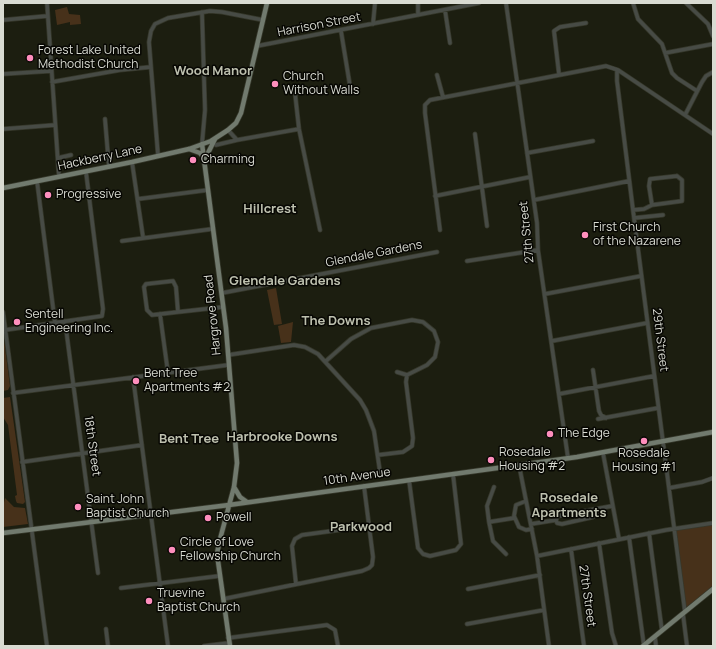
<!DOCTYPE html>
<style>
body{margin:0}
#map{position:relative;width:716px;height:649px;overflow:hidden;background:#1c1e10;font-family:Manrope,sans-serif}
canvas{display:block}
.frame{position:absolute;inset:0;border:4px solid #d9dbd2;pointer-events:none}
</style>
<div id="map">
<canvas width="716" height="649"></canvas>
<div class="frame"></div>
</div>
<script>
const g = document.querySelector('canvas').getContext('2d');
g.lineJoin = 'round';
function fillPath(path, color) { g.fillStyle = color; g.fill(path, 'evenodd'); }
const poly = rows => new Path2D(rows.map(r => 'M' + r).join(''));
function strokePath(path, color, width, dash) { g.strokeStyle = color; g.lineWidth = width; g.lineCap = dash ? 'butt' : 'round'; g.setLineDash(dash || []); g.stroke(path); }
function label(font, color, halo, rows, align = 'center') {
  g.font = font + ' Manrope,sans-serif'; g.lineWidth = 3; g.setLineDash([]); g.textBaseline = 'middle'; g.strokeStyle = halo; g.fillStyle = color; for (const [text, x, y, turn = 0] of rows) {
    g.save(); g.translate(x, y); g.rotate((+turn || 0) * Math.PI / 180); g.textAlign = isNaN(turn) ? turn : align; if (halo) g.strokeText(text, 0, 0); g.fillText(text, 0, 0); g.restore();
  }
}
fillPath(poly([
 [67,7,69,14,80,15,81,24,70,25,70,22,57,25,55,10],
 [276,288,282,324,274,325,267,290],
 [293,322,291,342,281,343,278,326],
 [3,332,10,386,8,390,3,391],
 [10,397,25,502,23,504,17,503,16,501,15,496,17,495,8,425,3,417,3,398],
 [5,498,14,507,25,508,28,524,3,527,3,507],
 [713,523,713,589,685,613,674,529]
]), '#47311a');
const minor = poly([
 [47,3,59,177],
 [506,3,537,223,538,250,568,458],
 [633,3,638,19,662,44,672,73,677,78,697,91],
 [686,3,708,24,713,36],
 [445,10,450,43],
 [418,15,418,3],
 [3,20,47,16],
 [373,24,375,3],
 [341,31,350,86],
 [257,46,479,3],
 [665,53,713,44],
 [617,70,617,81,633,210,685,612],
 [3,74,51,71],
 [559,74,554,31,560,27,586,23],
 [437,75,443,97],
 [52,82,120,70,151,67],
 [295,93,299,129,320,230],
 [685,115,702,82,706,76,713,72],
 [105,119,109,167],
 [3,129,55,125],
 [228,130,237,140,299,129],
 [475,134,487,226],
 [202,144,205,110,202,12],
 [216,145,237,140],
 [527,153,593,141],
 [158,155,149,42,151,31,155,24,168,18,210,11,222,12,263,20],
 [58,158,71,155],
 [132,162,143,237],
 [677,176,682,180,682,201,652,205,649,186,650,179,677,176],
 [37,181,55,323],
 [435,196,530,177],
 [138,199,208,190],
 [534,200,629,181],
 [633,210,644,209,652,205],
 [634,218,663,215],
 [440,230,425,113,425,105,430,100,606,66,618,70,713,134],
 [122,241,212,229],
 [467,261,538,250],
 [222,293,437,252],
 [545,294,641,276],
 [3,312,47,646],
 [178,312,176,287,173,281,146,284,144,287,147,310,152,315,178,312,223,307],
 [160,314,168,373],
 [65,321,98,573],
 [5,330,102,316,103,309,86,172],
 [552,341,647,323],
 [228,355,294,345,305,347,318,354,360,400,366,410,374,431,380,472],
 [326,361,351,339,371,328,412,320,423,322,434,331,438,342,435,357,427,365,407,375,406,382,413,438,412,446,403,452,378,455],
 [593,370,599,411,601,415,606,418],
 [397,372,407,375],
 [133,377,168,646],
 [13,393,228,365],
 [559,394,654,376],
 [598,419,658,408],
 [603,453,619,539],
 [22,462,142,445],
 [519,465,537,556,549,646],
 [409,480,418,548,423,554,430,556,456,550,461,544,453,474],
 [494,487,487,506,489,522,493,541,506,554],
 [669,488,702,482,713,478],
 [526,501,516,505,514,516,519,527,526,530,532,529],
 [556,520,557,523,562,524,593,517,599,509],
 [489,522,514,518],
 [531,524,556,520,558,516,612,506],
 [649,533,662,631],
 [629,537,644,646],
 [599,543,612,633,616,646],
 [571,549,584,646],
 [537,556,666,530,713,523],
 [296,584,292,546,295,539,302,535,369,526],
 [121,588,219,576],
 [468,589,540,575],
 [223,599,362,571,369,568,372,565,373,557,364,486],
 [683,614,687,646],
 [467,624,544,610],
 [106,629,108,646],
 [655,637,656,646],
 [228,638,327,625,335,630,338,646],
 [204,646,229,643]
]);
const major = poly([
 [202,144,226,328,237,463,234,487,219,543,217,554,230,646],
 [189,149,200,153,204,158],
 [205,159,215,139],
 [3,188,132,162,189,149,211,141,228,130,236,123,241,113,267,3],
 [234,487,240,497,247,502],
 [3,533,229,505,577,457,713,432],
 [643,646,713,589]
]);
strokePath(minor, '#36382b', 5);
strokePath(major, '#36382b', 6);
strokePath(minor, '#474b45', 3.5);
strokePath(major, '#717a6e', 4.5);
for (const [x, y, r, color] of [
 [30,58,4,"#fe8ebd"],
 [275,84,4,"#fe8ebd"],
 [193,160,4,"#fe8ebd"],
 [48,195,4,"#fe8ebd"],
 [585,235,4,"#fe8ebd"],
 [17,322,4,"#fe8ebd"],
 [136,381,4,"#fe8ebd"],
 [550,434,4,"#fe8ebd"],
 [644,441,4,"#fe8ebd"],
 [491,460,4,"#fe8ebd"],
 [78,507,4,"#fe8ebd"],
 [208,518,4,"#fe8ebd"],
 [172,550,4,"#fe8ebd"],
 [149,601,4,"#fe8ebd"]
]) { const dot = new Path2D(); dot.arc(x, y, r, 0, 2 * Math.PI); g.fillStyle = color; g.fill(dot); strokePath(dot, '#070703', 1.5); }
label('12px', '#d9dbd2', '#070703', [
 ["Harrison Street",319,25,-11],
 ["Hackberry Lane",100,158,-12],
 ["27th Street",527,232,-96],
 ["Glendale Gardens",374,254,-11],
 ["Hargrove Road",213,315,-96],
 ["29th Street",660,340,83],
 ["18th Street",92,446,82],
 ["10th Avenue",357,477,-8],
 ["27th Street",587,596,82]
]);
label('12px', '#d9dbd2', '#070703', [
 ["Forest Lake United",38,51],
 ["Methodist Church",38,65],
 ["Church",283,77],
 ["Without Walls",283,91],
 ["Charming",201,160],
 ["Progressive",56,195],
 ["First Church",593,228],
 ["of the Nazarene",593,242],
 ["Sentell",25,315],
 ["Engineering Inc.",25,329],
 ["Bent Tree",144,374],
 ["Apartments #2",144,388],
 ["The Edge",558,434],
 ["Rosedale",499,453],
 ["Housing #2",499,467],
 ["Rosedale",644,454,"center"],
 ["Housing #1",644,468,"center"],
 ["Saint John",86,500],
 ["Baptist Church",86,514],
 ["Powell",216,518],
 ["Circle of Love",180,543],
 ["Fellowship Church",180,557],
 ["Truevine",157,594],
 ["Baptist Church",157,608]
], 'left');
label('bold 13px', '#bec1af', '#070703', [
 ["Wood Manor",213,71],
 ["Hillcrest",270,209],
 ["Glendale Gardens",285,281],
 ["The Downs",336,321],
 ["Harbrooke Downs",282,437],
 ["Bent Tree",189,439],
 ["Rosedale",569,498],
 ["Apartments",569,513],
 ["Parkwood",361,527]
]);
</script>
